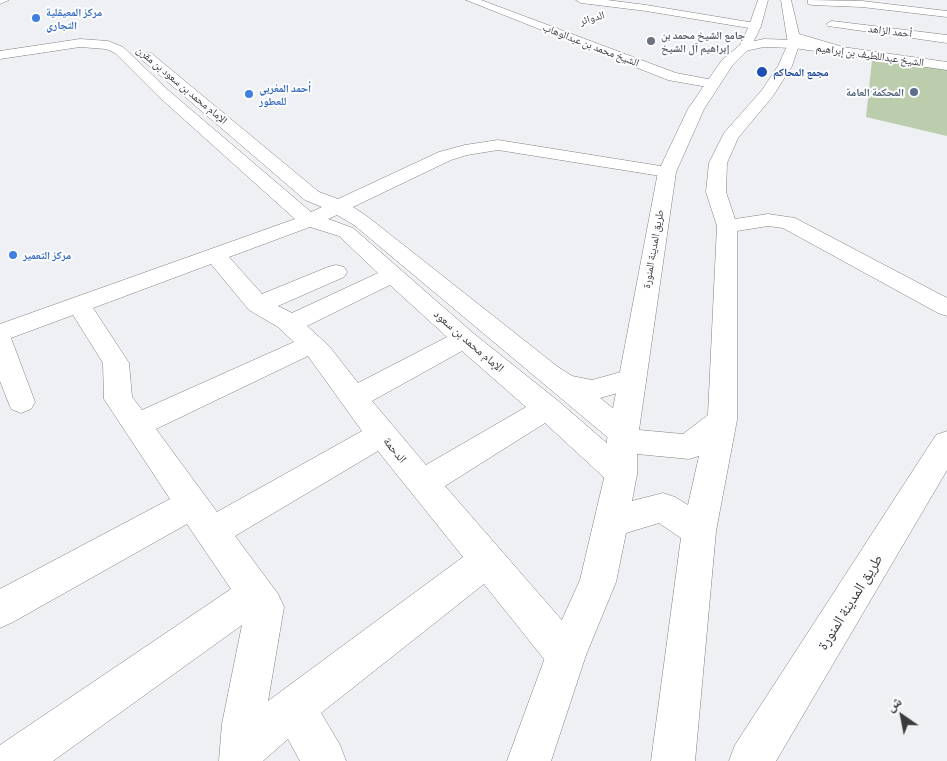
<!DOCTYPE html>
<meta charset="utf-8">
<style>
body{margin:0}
#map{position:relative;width:947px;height:761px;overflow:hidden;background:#eff0f4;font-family:Commissioner,"Noto Naskh Arabic",sans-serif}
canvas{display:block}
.north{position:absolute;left:877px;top:691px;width:50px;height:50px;-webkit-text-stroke:4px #fdfdff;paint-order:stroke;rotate:327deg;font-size:14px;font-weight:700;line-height:20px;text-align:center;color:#3b3b3c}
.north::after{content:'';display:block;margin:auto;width:18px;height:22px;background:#3b3b3c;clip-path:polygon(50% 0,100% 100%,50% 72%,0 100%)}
</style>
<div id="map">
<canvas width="947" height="761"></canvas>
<div class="north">ش</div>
</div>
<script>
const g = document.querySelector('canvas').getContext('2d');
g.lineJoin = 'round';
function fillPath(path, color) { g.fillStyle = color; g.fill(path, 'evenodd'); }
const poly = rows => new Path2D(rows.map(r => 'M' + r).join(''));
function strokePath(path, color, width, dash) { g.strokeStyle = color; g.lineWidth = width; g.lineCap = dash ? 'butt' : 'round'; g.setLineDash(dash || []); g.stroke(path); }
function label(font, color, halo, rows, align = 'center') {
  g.font = font + ' Commissioner,"Noto Naskh Arabic",sans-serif'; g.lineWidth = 4; g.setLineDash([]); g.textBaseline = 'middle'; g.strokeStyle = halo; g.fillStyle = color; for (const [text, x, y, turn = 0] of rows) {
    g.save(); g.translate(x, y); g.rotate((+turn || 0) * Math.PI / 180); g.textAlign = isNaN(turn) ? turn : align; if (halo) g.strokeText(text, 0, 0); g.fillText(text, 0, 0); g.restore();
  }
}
fillPath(poly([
 [872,60,947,69,947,136,866,117]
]), '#bbcdac');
const minor = poly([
 [0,0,9,0,0,4,0,0],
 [466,0,481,0,676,73,713,80,718,81,720,84,718,87,713,88,668,80,466,0],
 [576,0,607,0,646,5,755,23,761,26,755,29,646,11,581,3,576,0],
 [808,0,862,1,947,11,947,17,862,7,812,5,808,4,808,0],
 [832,21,947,35,947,43,828,26,826,24,832,21],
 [80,39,108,41,123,47,168,90,311,212,322,207,305,200,141,59,140,56,141,53,151,53,319,192,338,199,439,152,465,145,498,140,673,168,676,172,673,176,667,177,498,150,467,155,451,160,353,207,368,217,558,367,572,376,592,380,632,369,642,372,646,379,642,386,600,398,634,425,638,433,634,441,623,445,612,441,354,225,337,215,328,219,353,228,473,333,557,400,632,465,637,474,632,483,621,487,610,483,545,423,445,486,580,641,586,655,580,669,566,675,552,669,484,584,321,713,340,745,346,761,300,761,288,739,263,761,219,761,222,724,242,625,53,761,0,761,0,745,231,589,187,524,13,622,0,628,0,589,170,499,104,399,103,363,73,315,11,338,35,402,31,409,21,413,11,409,0,381,0,324,295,219,158,96,115,53,106,49,80,47,0,59,0,51,80,39],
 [310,227,339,236,378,273,292,313,278,306,344,277,347,272,344,267,336,265,328,267,262,294,229,257,310,227],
 [211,264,249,310,278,327,294,342,142,410,132,397,129,363,93,308,211,264],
 [390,285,447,337,358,383,329,346,307,326,390,285],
 [462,351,526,407,426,465,372,401,462,351],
 [308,356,362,431,217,512,156,429,308,356],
 [378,451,463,557,268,701,284,607,278,594,235,536,378,451],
 [764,39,794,40,947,62,947,70,794,48,764,47,745,51,739,47,741,44,764,39]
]);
const major = poly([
 [758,0,768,0,761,26,751,47,732,66,704,109,676,172,639,430,683,434,708,415,717,226,706,192,709,163,724,133,762,90,778,66,788,44,781,0,791,0,799,34,843,47,845,50,839,54,800,42,792,66,773,96,738,138,727,163,726,192,735,219,768,214,795,218,947,298,947,316,938,313,783,228,768,226,737,231,737,420,716,531,695,761,651,761,681,538,659,523,626,533,616,582,586,655,551,761,507,761,546,655,580,580,605,474,607,440,658,172,688,109,722,60,740,45,749,26,758,0],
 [637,454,689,459,699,456,688,505,675,497,663,493,632,501,637,474,637,454],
 [947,431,947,470,776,761,729,761,735,745,936,435,947,431]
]);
strokePath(minor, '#808184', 1);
strokePath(major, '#808184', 1);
fillPath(minor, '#fff');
fillPath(major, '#fff');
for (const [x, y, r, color] of [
 [36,18,5,"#3f7fe0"],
 [651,41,5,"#6b7280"],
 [762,72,6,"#1a4fb4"],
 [914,92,5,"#5c6f8a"],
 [249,94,5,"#3f7fe0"],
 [13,255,5,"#3f7fe0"]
]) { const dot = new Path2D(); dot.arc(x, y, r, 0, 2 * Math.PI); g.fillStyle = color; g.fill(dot); strokePath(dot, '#fdfdff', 2); }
label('bold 11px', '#366cbe', '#fdfdff', [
 ["مركز المعيقلية",46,12],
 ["التجاري",46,25],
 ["أحمد المغربي",259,88],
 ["للعطور",259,101],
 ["مركز التعمير",23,255]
], 'left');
label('11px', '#3b3b3c', '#fdfdff', [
 ["الدوائر",592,18,-16],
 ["أحمد الزاهد",890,31,7],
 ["الشيخ محمد بن عبدالوهاب",591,45,21],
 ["الشيخ عبداللطيف بن إبراهيم",870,55,8],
 ["الإمام محمد بن سعود بن مقرن",182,85,40],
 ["طريق المدينة المنورة",653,249,-80]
]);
label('bold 11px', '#5b616d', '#fdfdff', [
 ["جامع الشيخ محمد بن",661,35],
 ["إبراهيم آل الشيخ",661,48]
], 'left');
label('bold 11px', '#164399', '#fdfdff', [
 ["مجمع المحاكم",773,72]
], 'left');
label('bold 11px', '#4e5e75', '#fdfdff', [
 ["المحكمة العامة",904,92]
], 'right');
label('12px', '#3b3b3c', '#fdfdff', [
 ["الإمام محمد بن سعود",469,341,41],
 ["الدحمة",395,450,51]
]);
label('15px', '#3b3b3c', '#fdfdff', [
 ["طريق المدينة المنورة",850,602,-58]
]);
</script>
